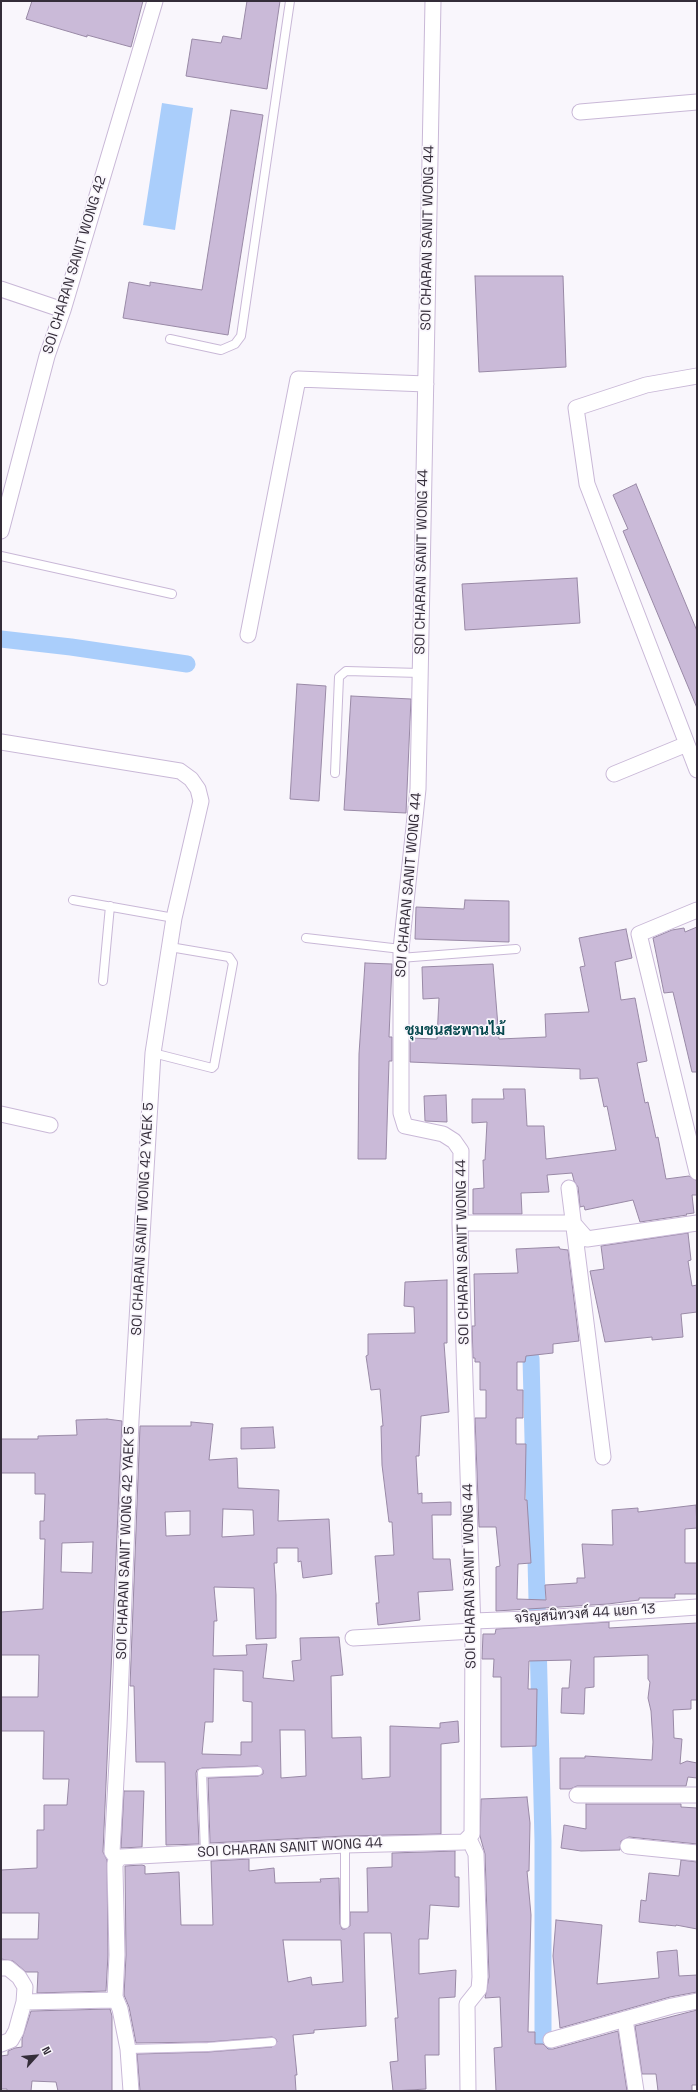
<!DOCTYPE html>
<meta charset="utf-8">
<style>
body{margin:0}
#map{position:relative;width:698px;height:2092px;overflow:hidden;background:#f9f6fc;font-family:"Space Grotesk",sans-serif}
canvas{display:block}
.frame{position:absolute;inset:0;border:2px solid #342d39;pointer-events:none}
.north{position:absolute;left:16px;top:2036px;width:40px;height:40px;-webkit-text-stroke:3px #f9f6fc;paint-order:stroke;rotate:63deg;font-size:11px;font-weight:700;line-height:16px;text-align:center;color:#342d39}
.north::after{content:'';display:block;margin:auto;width:14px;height:18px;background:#342d39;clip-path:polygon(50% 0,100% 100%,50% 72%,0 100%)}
</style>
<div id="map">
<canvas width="698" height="2092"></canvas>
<div class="frame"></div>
<div class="north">N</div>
</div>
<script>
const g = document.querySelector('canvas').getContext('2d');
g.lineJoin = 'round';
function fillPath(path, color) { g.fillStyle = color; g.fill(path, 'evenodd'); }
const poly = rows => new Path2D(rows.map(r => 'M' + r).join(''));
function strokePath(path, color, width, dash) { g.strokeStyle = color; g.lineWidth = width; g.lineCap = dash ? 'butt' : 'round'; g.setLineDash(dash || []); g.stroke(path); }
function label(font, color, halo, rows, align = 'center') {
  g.font = font + ' "Space Grotesk",Sarabun,sans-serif'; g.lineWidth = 3.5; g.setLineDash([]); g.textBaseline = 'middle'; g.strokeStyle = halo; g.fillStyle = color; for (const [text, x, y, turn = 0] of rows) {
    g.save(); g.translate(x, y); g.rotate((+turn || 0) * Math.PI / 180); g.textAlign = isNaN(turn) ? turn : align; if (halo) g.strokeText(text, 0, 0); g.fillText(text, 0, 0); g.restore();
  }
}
fillPath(poly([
 [162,103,193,108,175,230,143,225]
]), '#aacefb');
strokePath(poly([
 [1,639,71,647,187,664],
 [531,1358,543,1841,543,2091]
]), '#aacefb', 17);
const building = poly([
 [32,1,143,1,131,47,87,35,87,37,26,19,32,1],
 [247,1,280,1,267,89,186,76,192,39,221,43,223,36,241,39,247,1],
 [231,110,263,115,228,335,123,318,129,282,150,286,150,282,202,290,231,110],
 [475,276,563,276,566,367,479,372,475,276],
 [636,484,697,631,697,708,623,531,628,529,613,495,636,484],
 [577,578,580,623,465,630,462,584,577,578],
 [297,684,326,686,319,801,290,799,297,684],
 [351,696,411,699,406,813,344,810,351,696],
 [465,900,509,901,509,942,415,939,416,907,464,909,465,900],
 [697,927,697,1072,692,1072,673,992,664,993,653,938,672,930,684,928,685,932,697,927],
 [626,929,632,958,615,962,621,1000,635,998,647,1061,637,1063,645,1103,648,1102,656,1138,658,1137,666,1179,689,1176,697,1181,697,1195,692,1195,694,1213,686,1214,687,1215,640,1222,633,1200,585,1210,584,1206,580,1207,578,1187,574,1181,572,1173,547,1175,549,1192,521,1193,522,1214,473,1214,473,1189,484,1188,483,1160,485,1160,487,1122,472,1123,472,1099,504,1099,503,1089,525,1089,527,1126,544,1126,546,1159,616,1150,607,1106,604,1107,598,1078,580,1079,580,1069,410,1062,410,1038,437,1039,439,998,423,999,422,967,493,964,499,1039,546,1037,545,1014,589,1012,580,967,585,966,579,938,626,929],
 [365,963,392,964,389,1037,392,1037,392,1061,389,1061,386,1159,358,1159,359,1054,365,963],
 [446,1095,447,1122,425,1121,424,1096,446,1095],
 [688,1233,691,1260,688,1261,692,1286,697,1285,697,1312,681,1314,683,1337,652,1340,652,1337,605,1342,590,1271,604,1269,601,1246,688,1233],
 [559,1247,560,1249,568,1250,579,1341,553,1344,553,1353,526,1356,525,1362,517,1362,517,1390,523,1390,523,1418,516,1418,516,1444,526,1444,525,1500,527,1500,531,1563,518,1564,517,1599,546,1600,545,1585,577,1583,577,1578,585,1578,582,1544,613,1545,612,1510,638,1508,638,1512,696,1505,697,1528,685,1529,685,1563,697,1563,697,1594,675,1594,675,1598,639,1598,639,1600,608,1604,496,1611,496,1567,500,1566,496,1527,479,1527,475,1418,486,1418,486,1390,480,1390,480,1362,475,1362,475,1358,473,1358,472,1326,475,1326,474,1274,518,1273,516,1249,559,1247],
 [447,1280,447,1343,444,1343,449,1412,421,1416,419,1456,416,1456,418,1494,422,1493,422,1503,451,1502,451,1515,432,1515,433,1559,450,1559,453,1590,418,1592,420,1620,378,1625,376,1603,379,1603,375,1556,394,1555,392,1522,389,1522,382,1465,381,1426,383,1426,380,1389,371,1390,366,1356,368,1355,368,1334,415,1333,414,1307,404,1306,405,1282,447,1280],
 [107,1419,122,1421,103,1852,107,1860,108,1955,106,1991,37,1993,38,1972,26,1972,13,1961,1,1959,1,1939,38,1939,39,1913,1,1913,1,1870,37,1868,37,1830,44,1830,44,1805,67,1805,69,1779,43,1779,44,1731,1,1731,1,1697,38,1697,39,1655,1,1655,1,1612,43,1609,45,1539,40,1539,40,1521,44,1521,45,1494,35,1494,35,1473,1,1473,1,1439,38,1439,38,1436,77,1435,76,1420,107,1419],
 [93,1542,92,1573,61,1572,62,1543,93,1542],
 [191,1422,213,1424,209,1460,237,1458,238,1488,279,1490,278,1521,329,1519,332,1574,303,1578,301,1561,298,1562,298,1548,277,1548,277,1563,274,1563,276,1595,276,1638,256,1639,254,1588,214,1587,217,1621,214,1621,213,1656,247,1655,246,1645,267,1644,263,1678,294,1681,292,1661,301,1660,300,1638,339,1637,343,1675,331,1676,332,1738,361,1737,362,1779,390,1777,390,1726,440,1728,440,1723,458,1721,459,1742,441,1744,441,1834,345,1836,210,1843,208,1778,258,1776,263,1774,263,1770,258,1766,202,1768,197,1770,196,1773,199,1844,166,1845,165,1762,136,1762,134,1686,130,1686,140,1426,191,1426,191,1422],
 [223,1509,253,1510,254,1535,222,1537,223,1509],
 [190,1511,190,1535,166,1536,165,1512,190,1511],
 [214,1669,243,1671,243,1701,252,1702,252,1742,241,1742,241,1755,202,1754,205,1722,213,1722,214,1669],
 [280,1730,305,1730,306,1776,281,1778,280,1730],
 [273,1427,275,1448,241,1449,241,1428,273,1427],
 [609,1622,609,1628,697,1623,697,1700,691,1700,691,1709,673,1710,674,1738,682,1739,680,1764,687,1761,697,1763,697,1778,688,1777,686,1786,577,1786,570,1789,560,1789,560,1758,585,1758,585,1756,652,1760,653,1742,651,1711,648,1698,650,1682,648,1679,648,1655,594,1657,594,1687,585,1688,584,1714,561,1713,562,1688,569,1688,571,1660,529,1661,528,1689,537,1689,536,1746,501,1747,501,1677,493,1677,494,1659,482,1659,483,1634,495,1634,496,1629,609,1622],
 [124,1791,144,1791,142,1847,121,1848,124,1791],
 [527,1797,530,1823,529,1871,527,1871,531,1915,528,2032,535,2032,535,2044,543,2044,548,2049,553,2049,618,2031,627,2091,496,2091,494,2048,502,2047,500,1997,485,1998,489,1977,485,1854,480,1836,481,1799,527,1797],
 [586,1804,681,1804,681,1807,697,1808,697,1844,629,1837,621,1841,620,1850,581,1851,561,1848,564,1825,586,1829,586,1804],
 [455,1851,455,1877,459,1877,459,1907,430,1905,428,1939,419,1939,419,1974,456,1970,455,1997,439,1998,439,2055,425,2055,426,2089,393,2091,390,2062,398,2061,395,2018,398,2018,391,1933,364,1933,366,2026,314,2030,314,2033,293,2035,297,2075,295,2075,296,2091,140,2091,137,2054,208,2052,272,2047,277,2042,276,2039,272,2037,208,2042,136,2043,129,2007,124,1995,126,1955,125,1866,142,1865,145,1866,145,1874,179,1872,181,1925,213,1925,211,1861,249,1859,249,1871,274,1868,275,1883,321,1882,320,1879,339,1878,340,1924,342,1929,345,1929,350,1926,350,1912,368,1912,367,1868,392,1867,392,1853,455,1851],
 [283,1940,341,1940,343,1982,312,1985,311,1977,288,1982,283,1940],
 [681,1860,697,1862,697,1929,676,1925,676,1926,639,1922,641,1900,646,1901,649,1873,679,1876,681,1860],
 [556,1920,602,1925,597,1984,659,1978,657,1952,677,1950,679,1976,697,1975,697,1992,670,1997,560,2028,553,1956,556,1920],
 [110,2009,112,2016,112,2091,58,2091,56,2082,32,2081,31,2091,7,2091,7,2089,1,2089,1,2056,8,2055,8,2051,15,2048,22,2047,22,2039,31,2011,110,2009],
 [697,2010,697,2085,692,2085,692,2091,658,2091,656,2074,642,2074,635,2026,697,2010]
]);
fillPath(building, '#cabad8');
strokePath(building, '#9989a6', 1);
const lane = poly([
 [170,339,221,350,235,344,241,336,290,1],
 [1,556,172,594],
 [335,773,339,677,346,671,420,673],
 [73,900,174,918],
 [306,938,401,949],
 [400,958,516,949],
 [103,981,110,906],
 [153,1053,212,1068,214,1066,233,963,229,957,170,947],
 [205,1852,202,1773,258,1771],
 [345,1924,345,1845],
 [128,2049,208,2047,272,2042]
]);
const street = poly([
 [580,112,697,102],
 [1,289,63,310],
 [697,376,646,385,576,408,587,484,697,770],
 [1,531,47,356,63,310,155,1],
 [248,635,298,379,426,384],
 [1,742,180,771,191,779,198,789,201,801,174,918,153,1053,131,1420,119,1726,112,1852,117,1859],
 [614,774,687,744],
 [697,910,639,934,697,1172],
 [1,1114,50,1125],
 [569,1188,603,1457],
 [460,1223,573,1223,587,1239,697,1223],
 [473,1621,529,1619,697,1607],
 [353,1638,473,1631],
 [577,1795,697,1795],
 [628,1846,697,1853],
 [1,1968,8,1968,19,1977,25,1987,24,2002,16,2031,11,2040,1,2044],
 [115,1997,120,2009,128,2049,131,2091],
 [24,2002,112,2000,115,1997,117,1955,115,1869,115,1863,121,1857,345,1845,464,1842,472,1834,473,1631,460,1223,461,1151,454,1141,443,1134,405,1126,401,1113,401,949,418,789,433,1],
 [625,2019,636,2091],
 [551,2040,672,2006,697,2001],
 [468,2091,467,2004,479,1989,480,1977,476,1854,469,1839]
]);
strokePath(lane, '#c9b8d7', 10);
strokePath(street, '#c9b8d7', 17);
strokePath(lane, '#fff', 8);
strokePath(street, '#fff', 15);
label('14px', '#342d39', '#f9f6fc', [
 ["SOI CHARAN SANIT WONG 44",428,238,-89],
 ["SOI CHARAN SANIT WONG 42",75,265,-73],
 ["SOI CHARAN SANIT WONG 44",422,562,-89],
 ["SOI CHARAN SANIT WONG 44",409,885,-85],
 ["SOI CHARAN SANIT WONG 42 YAEK 5",143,1219,-87],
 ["SOI CHARAN SANIT WONG 44",463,1252,-91],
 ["SOI CHARAN SANIT WONG 42 YAEK 5",126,1543,-88],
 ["SOI CHARAN SANIT WONG 44",470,1576,-91],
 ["จริญสนิทวงศ์ 44 แยก 13",585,1614,-4],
 ["SOI CHARAN SANIT WONG 44",290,1848,-3]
]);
label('bold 15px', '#05474d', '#f9f6fc', [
 ["ชุมชนสะพานไม้",455,1031]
]);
</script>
